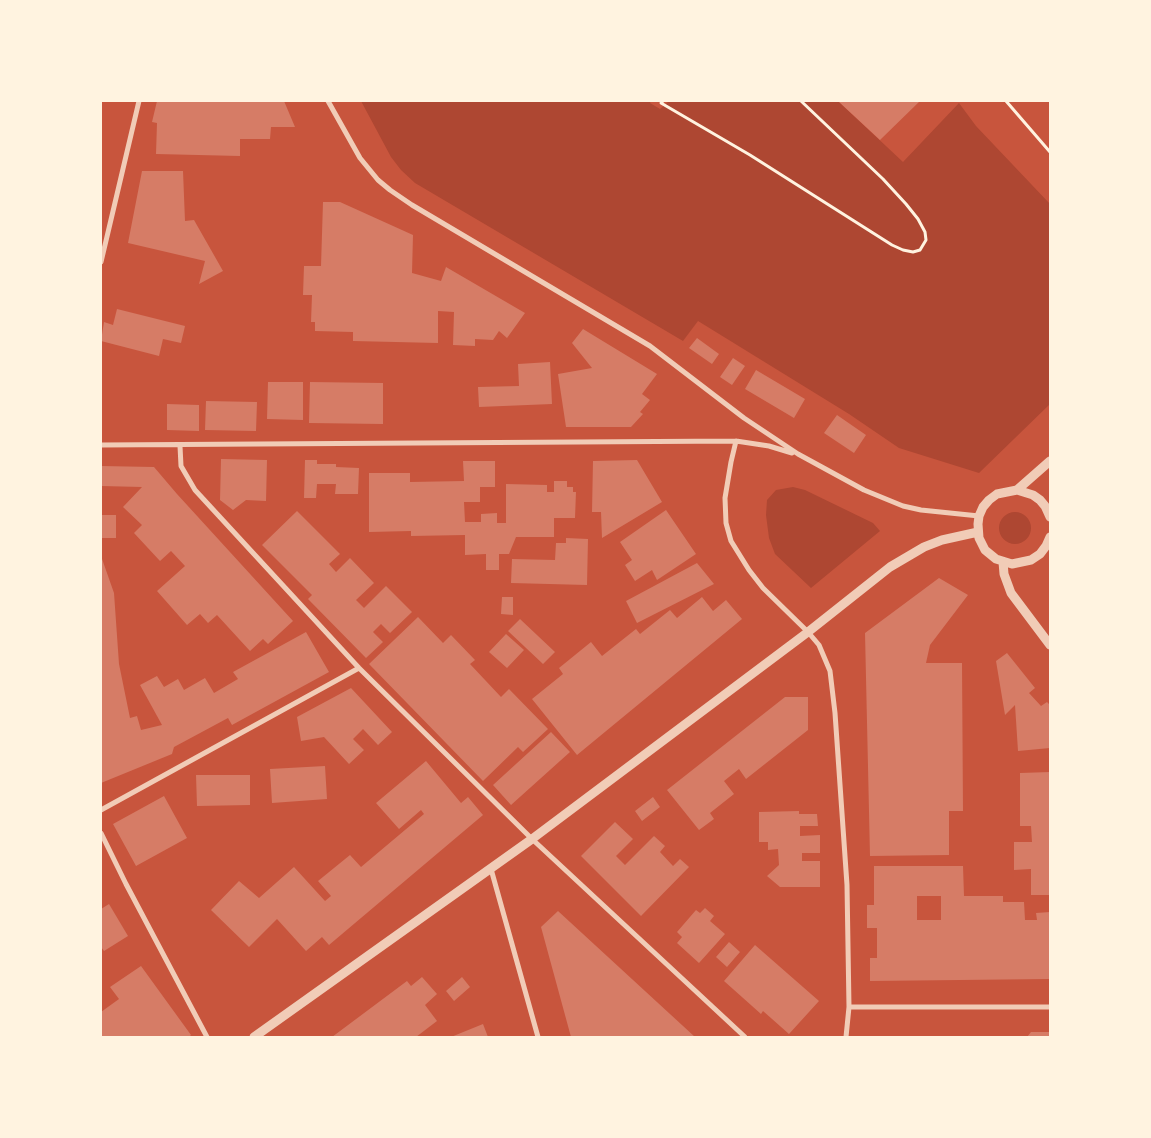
<!DOCTYPE html>
<style>
body{margin:0}
#map{position:relative;width:1151px;height:1138px;overflow:hidden;background:#c8553d;font-family:"Fira Sans",sans-serif}
canvas{display:block}
.frame{position:absolute;inset:0;border:102px solid #fff3e0;pointer-events:none}
</style>
<div id="map">
<canvas width="1151" height="1138"></canvas>
<div class="frame"></div>
</div>
<script>
const g = document.querySelector('canvas').getContext('2d');
g.lineJoin = 'round';
function fillPath(path, color) { g.fillStyle = color; g.fill(path, 'evenodd'); }
const poly = rows => new Path2D(rows.map(r => 'M' + r).join(''));
function strokePath(path, color, width, dash) { g.strokeStyle = color; g.lineWidth = width; g.lineCap = dash ? 'butt' : 'round'; g.setLineDash(dash || []); g.stroke(path); }
fillPath(poly([
 [361,101,651,101,650,103,660,109,669,101,838,101,903,162,959,103,976,126,1050,204,1050,404,979,473,899,448,849,414,698,321,683,341,415,183,401,170,391,157],
 [793,487,805,490,873,523,880,531,811,588,775,554,769,538,766,515,767,500,776,490],
 '999 528a16 16 0 1 1 32 0a16 16 0 1 1-32 0Z'
]), '#ae4732');
fillPath(poly([
 [157,101,284,101,295,127,271,127,270,139,240,139,240,156,156,154,157,123,152,122],
 [838,101,920,101,880,140],
 [142,171,183,171,185,221,194,220,223,271,199,284,205,261,128,243],
 [323,202,340,202,413,235,412,273,441,281,446,267,525,313,507,338,499,331,493,340,475,339,475,346,453,345,454,312,438,311,438,343,353,341,353,332,315,331,315,322,311,322,312,295,303,295,304,266,321,266],
 [117,309,185,326,181,343,163,339,159,356,101,341,104,322,113,325],
 [583,329,657,374,642,394,650,400,640,412,643,414,631,427,566,427,558,374,592,368,572,343],
 [697,338,719,354,712,364,689,348],
 [733,358,745,366,732,385,720,377],
 [550,362,552,404,479,407,478,387,519,386,518,364],
 [756,370,805,399,794,418,745,389],
 [268,382,303,382,303,420,267,419],
 [310,382,383,383,383,424,309,423],
 [206,401,257,402,256,431,205,430],
 [167,404,199,405,199,431,167,430],
 [837,415,866,435,854,453,824,433],
 [221,459,267,460,266,501,246,500,233,510,220,500],
 [305,460,317,460,317,464,336,464,336,467,359,468,358,494,335,494,336,484,317,484,316,498,304,498],
 [637,460,662,502,602,538,601,512,592,512,593,461],
 [463,461,495,461,495,487,480,487,480,502,464,502,465,522,481,522,481,514,497,513,497,523,506,523,506,484,547,485,547,492,554,492,554,481,567,481,567,487,573,487,573,492,576,492,575,518,554,518,554,537,516,537,509,554,499,554,499,570,486,570,486,554,465,555,465,535,411,536,411,531,369,532,369,473,410,473,410,482,464,481],
 [101,466,154,467,177,494,293,621,268,644,263,639,250,651,217,615,208,623,200,614,187,625,157,591,185,566,171,551,160,561,134,533,142,525,123,507,142,487,101,486],
 [666,510,696,554,657,580,652,570,635,581,625,565,632,560,620,542],
 [297,511,340,554,329,564,336,572,350,558,374,583,356,600,364,608,386,586,412,612,390,633,381,624,373,632,383,642,366,658,308,599,312,595,262,545],
 [101,515,116,515,116,538,101,538],
 [566,538,588,539,587,585,511,583,512,559,555,560,556,543,566,543],
 [101,556,114,593,119,664,130,718,137,716,141,730,162,725,140,685,157,676,164,687,178,679,184,690,205,678,214,693,238,679,233,672,306,632,329,672,232,725,228,718,174,747,172,754,101,783],
 [697,563,714,584,637,623,626,601],
 [939,578,968,595,930,645,926,663,962,663,963,811,949,811,949,855,870,856,865,633],
 [502,597,513,597,513,615,501,614],
 [702,597,713,611,726,600,742,619,577,755,532,699,563,674,559,668,591,642,602,656,636,629,640,634,670,610,677,618],
 [418,617,443,643,451,635,475,660,470,664,501,697,509,689,548,729,523,752,518,747,483,781,369,664],
 [520,619,555,652,543,664,508,631],
 [506,634,524,650,507,668,489,652],
 [1007,653,1035,688,1029,693,1041,706,1047,702,1050,705,1050,748,1018,751,1015,705,1005,715,996,661],
 [351,688,392,732,378,745,363,729,353,739,364,750,349,764,324,737,301,741,297,717],
 [785,697,808,697,808,730,746,779,739,769,724,781,734,794,710,813,714,819,699,830,667,790],
 [551,732,570,752,511,805,493,785],
 [426,761,461,803,468,797,483,815,329,945,322,937,306,951,277,919,249,947,211,910,239,881,259,898,294,867,325,901,331,896,318,881,350,855,361,867,424,814,421,810,399,829,376,803],
 [325,766,327,799,272,803,270,769],
 [1050,772,1050,895,1031,895,1031,869,1014,870,1014,842,1032,842,1031,826,1020,826,1020,773],
 [196,775,250,775,250,805,197,806],
 [164,796,187,838,136,866,113,824],
 [653,797,660,807,642,821,635,811],
 [799,811,799,814,817,814,818,826,800,826,800,836,820,835,820,853,802,853,802,861,820,861,820,887,780,887,767,876,779,865,778,849,768,850,768,842,759,842,759,812],
 [615,822,633,839,616,856,625,865,654,836,665,846,660,852,673,866,680,859,689,867,641,916,581,856],
 [874,866,963,866,964,896,1003,896,1003,902,1024,902,1025,920,1037,920,1036,913,1050,912,1050,979,870,981,870,958,877,958,877,928,867,928,867,905,874,905],
 [917,896,941,896,941,920,917,920],
 [109,904,128,936,104,951,101,947,101,909],
 [705,908,714,916,710,921,725,934,699,963,677,943,682,937,677,932,696,910,700,913],
 [558,911,695,1037,571,1037,541,927],
 [729,942,740,952,727,967,716,957],
 [755,945,819,1001,789,1034,763,1011,761,1014,724,981],
 [141,966,191,1035,189,1037,101,1037,101,1012,119,999,110,987],
 [422,977,437,994,425,1005,437,1021,416,1037,332,1037,407,981,411,986],
 [462,977,470,987,454,1001,446,991],
 [483,1024,488,1037,451,1037],
 [1031,1032,1050,1032,1050,1037,1027,1037]
]), '#d67c66');
strokePath(poly([
 [663,101,661,103,750,155,892,245,903,250,913,252,920,250,926,240,925,232,918,219,906,204,883,179,801,101],
 [1006,101,1050,152]
]), '#fff3e0', 3);
strokePath(poly([
 [328,101,360,158,378,180,390,190,412,205,650,346,744,418,798,454,864,490,903,506,921,510,979,516],
 [101,262,139,101],
 [736,441,731,462,725,498,726,523,731,541,749,570,763,588,808,632,819,645,830,671,835,713,847,885,849,1007,846,1037],
 [101,445,736,441,769,446,792,453],
 [180,446,181,466,195,490,359,668,532,839,745,1037],
 [101,810,359,668],
 [101,833,126,884,207,1037],
 [491,869,538,1037],
 [849,1007,1050,1007]
]), '#f1ccb7', 5);
strokePath(poly([
 [1017,490,1050,461],
 [1050,517,1045,506,1040,500,1033,495,1017,490,997,494,989,500,983,507,979,516,978,524,979,538,985,550,996,559,1012,564,1031,560,1040,554,1046,546,1050,537],
 [1003,562,1004,574,1011,593,1050,645],
 [254,1037,532,839,808,632,890,567,924,547,942,540,978,532]
]), '#f1ccb7', 9);
</script>
